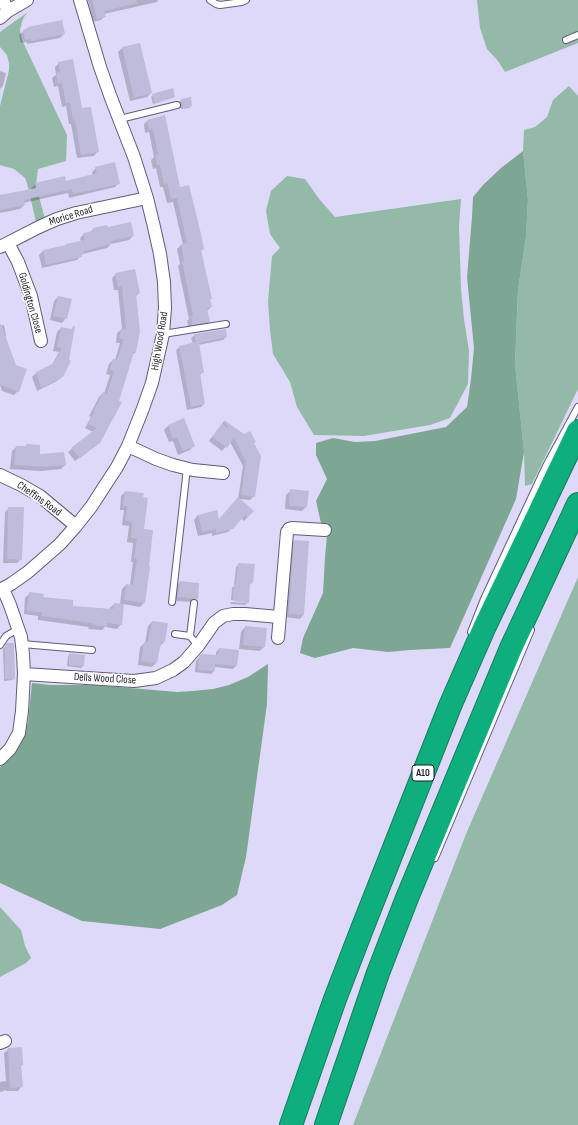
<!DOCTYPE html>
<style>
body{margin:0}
canvas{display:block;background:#ded9f9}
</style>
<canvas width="578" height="1125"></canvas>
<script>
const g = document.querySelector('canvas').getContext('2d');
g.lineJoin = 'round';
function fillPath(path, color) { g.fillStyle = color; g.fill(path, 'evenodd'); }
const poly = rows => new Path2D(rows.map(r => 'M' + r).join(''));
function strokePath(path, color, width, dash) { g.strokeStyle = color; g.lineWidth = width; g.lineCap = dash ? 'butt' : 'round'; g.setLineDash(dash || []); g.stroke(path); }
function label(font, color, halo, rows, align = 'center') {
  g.font = font + ' "Sofia Sans Condensed",sans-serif'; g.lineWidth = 3; g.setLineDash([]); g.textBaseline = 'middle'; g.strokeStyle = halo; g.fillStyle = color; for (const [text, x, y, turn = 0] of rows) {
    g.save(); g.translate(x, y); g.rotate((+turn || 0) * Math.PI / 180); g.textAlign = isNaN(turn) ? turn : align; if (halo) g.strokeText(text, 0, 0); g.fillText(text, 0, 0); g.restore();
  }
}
fillPath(poly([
 [477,0,578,0,578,43,505,72,498,61,487,49,480,28],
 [28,12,24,17,22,22,20,30,22,40,67,135,66,161,38,169,36,185,45,219,36,222,27,183,25,178,14,169,0,165,0,106,9,70,9,63,7,55,0,47,0,32],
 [569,86,578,96,578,389,532,484,525,486,524,452,515,364,518,290,526,237,528,200,523,151,524,130,535,127,547,117,553,100],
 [287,176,305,179,320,200,335,217,461,199,459,226,461,289,464,319,469,351,468,384,450,418,430,425,364,436,314,435,297,407,290,382,273,354,270,330,268,301,272,256,280,248,270,234,266,211,271,191],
 [578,577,578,1125,353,1125,466,834],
 [0,907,21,930,25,946,31,958,26,963,0,977]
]), '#93baa7');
fillPath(poly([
 [523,151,528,200,526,237,518,290,515,364,524,452,516,499,450,648,410,650,388,652,353,648,315,658,300,653,303,638,323,593,325,557,328,524,321,523,316,501,327,479,316,455,316,443,333,438,355,442,375,441,446,427,467,407,471,379,474,348,467,277,472,217,473,197,483,185,501,168],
 [268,664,267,704,246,857,237,895,222,905,160,929,82,921,0,883,0,767,11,758,23,740,28,722,32,683,50,685,95,685,177,692,193,691,213,689,229,685,248,677]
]), '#7da793');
fillPath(poly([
 [88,0,158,0,157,2,104,14,105,16,101,20,93,22],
 [29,27,64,34,60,38,27,44,27,42,21,43,19,35],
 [122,48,151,93,147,97,130,101,118,52],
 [59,63,81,110,98,151,94,156,77,158,71,124,69,124,66,106,62,107,58,86,54,87,52,78,56,75,55,67],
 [0,71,6,73,3,86,0,89],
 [153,95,174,97,172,98,153,104,151,97],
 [181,100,191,106,189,108,181,109,180,102],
 [165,117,179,188,203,249,200,251,211,299,209,300,211,307,207,311,209,322,205,326,189,328,187,321,189,319,178,266,180,264,177,249,181,245,183,245,173,202,167,203,163,187,160,187,156,168,153,169,151,160,154,157,149,132,145,133,144,124,148,120],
 [96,168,119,183,115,187,69,198,68,193,23,203,24,205,20,209,0,213,0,197,32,190,31,188,36,184,65,182,93,175,92,172],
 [107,228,133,236,129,240,111,244,107,248,83,254,77,260,42,268,39,255,43,251,81,242,80,238,84,234,90,233,93,229],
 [116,274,139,293,136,296,136,352,132,355,95,446,75,461,68,452,93,432,85,428,91,417,89,416,99,397,103,393,104,394,110,375,106,374,109,364,113,360,115,360,120,343,116,343,117,333,122,329,118,290,114,290,112,278],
 [58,297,66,318,62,323,50,320,54,301],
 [4,325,6,336,5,337,18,391,14,395,2,391,0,385,0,326],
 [61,328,71,330,73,328,62,377,57,381,37,391,32,377,36,373,52,365,59,352,53,351,57,332],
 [195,335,226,337,223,340,198,345,203,372,199,376,204,404,201,407,187,410,176,350,180,347,193,344,191,338],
 [184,420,194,446,190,450,178,455,173,441,169,442,164,430,168,426],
 [224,421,244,435,253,444,254,496,250,500,239,499,248,517,244,521,241,518,228,532,212,536,212,533,198,536,194,520,198,515,219,520,238,499,243,466,230,442,222,451,209,441],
 [27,445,39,456,65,465,61,469,41,471,10,469,12,451,16,447,25,447],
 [291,490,308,492,306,507,302,511,285,509,286,495],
 [125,492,143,530,144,603,140,607,123,604,121,624,117,629,105,627,102,630,88,629,89,627,38,620,38,616,24,614,25,598,29,594,72,607,110,610,110,608,114,604,120,604,122,589,126,585,130,585,133,562,131,562,133,543,127,542,129,526,122,525,124,510,120,510,121,496],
 [9,508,21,559,17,563,3,563,5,512],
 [294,541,303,615,300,619,285,617,290,545],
 [239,564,252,583,249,585,248,602,245,605,230,604,231,602,246,603,246,601,231,600,232,588,234,586,236,567],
 [180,582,197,598,193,602,175,601,176,586],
 [152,622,164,642,160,646,156,663,152,667,138,665,140,647,145,643,148,626],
 [245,627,264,647,260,651,239,649,241,632],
 [7,644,14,679,12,680,4,681,3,649],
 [219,649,236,666,233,669,214,667,214,671,211,674,195,672,196,661,202,655,216,656,216,652],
 [70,654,83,666,81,668,67,666,68,656],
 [9,1049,22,1065,20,1067,22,1086,18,1091,6,1091,6,1090,4,1091,0,1092,0,1082,6,1081,4,1053]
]), '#0003');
fillPath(poly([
 [92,0,136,0,137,3,104,11,106,17,97,19],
 [62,20,65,34,31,41,31,39,25,40,23,30,29,28,28,27],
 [140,43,152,93,134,98,122,47],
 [73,59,82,108,91,107,99,152,81,155,75,120,73,121,70,103,66,103,62,83,58,83,56,73,60,72,58,62],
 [173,88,175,97,155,103,152,94],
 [191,97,192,106,183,108,181,99],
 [165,115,180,187,189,185,201,234,204,249,201,250,212,299,210,299,212,307,207,308,210,322,192,325,191,316,193,316,182,261,184,261,181,244,187,243,177,198,171,199,167,183,164,184,160,165,157,165,155,155,158,154,153,129,149,130,147,120],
 [115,162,120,184,73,194,72,189,24,200,25,205,0,210,0,195,36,188,35,183,65,176,66,181,97,173,95,167],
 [131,222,134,236,111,241,112,244,84,251,84,254,81,254,82,257,46,265,43,250,66,245,66,244,85,240,83,233,93,231,93,228,107,225,108,227],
 [135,269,140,293,136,294,140,331,136,352,134,352,119,401,122,402,100,443,80,458,71,448,97,428,88,424,94,413,93,412,103,392,107,394,114,371,110,370,113,359,117,360,124,339,119,339,121,328,126,329,122,286,118,287,115,273],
 [58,296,72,299,67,319,53,316],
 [0,324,1,324,16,365,27,369,19,392,0,385],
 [73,326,75,327,69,360,71,361,63,377,41,388,36,372,54,363,62,348,57,347,61,327,72,329],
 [226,329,227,337,199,343,204,373,200,373,205,404,191,407,179,346,196,342,194,334],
 [184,418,195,446,183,451,177,437,173,439,168,425],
 [224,420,244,434,250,431,256,442,254,443,261,456,255,497,241,495,246,462,234,438,227,448,212,437,222,424,229,429],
 [26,444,40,445,40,454,64,452,66,465,46,467,14,465,16,446,26,446],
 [290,489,309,491,307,507,289,506],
 [125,491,144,493,143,497,148,498,144,529,153,530,149,567,150,567,145,603,124,600,126,584,133,585,137,559,134,558,137,539,131,538,132,522,125,521,127,506,123,506],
 [238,497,254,511,248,517,245,515,233,529,216,533,216,529,202,532,198,515,217,510,219,519],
 [8,507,24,507,22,560,7,559],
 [294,540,309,541,304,615,289,614],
 [238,563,255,564,253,583,250,583,249,603,233,601,234,584,236,584],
 [180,581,199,583,198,599,178,597],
 [29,592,44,594,43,597,73,600,73,606,113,609,114,603,124,604,122,625,107,623,107,627,92,625,92,623,42,616,42,612,27,611],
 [152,621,168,623,165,642,161,642,157,663,141,661,144,642,148,642],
 [245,626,267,628,265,647,243,645],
 [6,643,14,643,15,679,5,679,5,646],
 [219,648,239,650,237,666,215,664,215,671,198,670,199,657,201,654,218,655],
 [69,653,85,655,84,666,69,665],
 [22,1047,23,1065,21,1065,23,1087,10,1088,8,1048]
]), '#bfbbda');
const lane = poly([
 [210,0,216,4,220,5,242,2,246,0],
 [566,40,578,35],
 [120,119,177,105],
 [163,334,226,324],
 [172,602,187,468],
 [194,603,190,636,198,646],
 [471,632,484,599,546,466,578,407],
 [175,634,190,636],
 [22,644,92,650],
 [0,645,6,636,18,629],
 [435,858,531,630]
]);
const street = poly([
 [3,0,8,11],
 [0,18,8,11,27,0],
 [8,243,18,262,31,296,41,341],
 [0,247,39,227,57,219,76,213,147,198],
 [128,446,156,459,173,465,193,470,223,473],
 [0,475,21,485,40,496,76,526],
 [0,590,11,584,28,572,60,544,76,526,91,507,117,467,128,446,142,411,152,383,163,334,165,308,164,282,160,254,154,227,147,198,134,157,111,98,100,67,80,0],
 [278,638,287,532,289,529,292,528,325,530],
 [24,674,134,681,156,678,173,670,184,662,198,646,214,623,223,616,233,614,245,614,279,617],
 [0,759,10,749,19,733,22,711,24,674,23,654,21,637,10,605,3,589],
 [0,1043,5,1041]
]);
const highway = poly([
 [291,1125,335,999,362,929,450,706,485,626,578,431],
 [326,1125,378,973,407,898,511,648,578,504]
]);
strokePath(lane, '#615c78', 8);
strokePath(street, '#615c78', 14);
strokePath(highway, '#147c5f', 24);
strokePath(lane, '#fff', 6);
strokePath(street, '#fff', 12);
strokePath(highway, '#0eaf7d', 22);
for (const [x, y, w] of [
 [423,773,22]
]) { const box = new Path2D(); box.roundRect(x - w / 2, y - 8, w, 16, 3); g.fillStyle = '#fff'; g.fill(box); strokePath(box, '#1f1d28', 1); }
label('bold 10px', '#1f1d28', null, [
 ["A10",423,773]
]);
label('11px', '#1f1d28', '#fff', [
 ["Morice Road",71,216,-17],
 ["Goldington Close",30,303,74],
 ["High Wood Road",160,341,-81],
 ["Cheffins Road",39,499,35],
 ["Dells Wood Close",105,679,3]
]);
</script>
